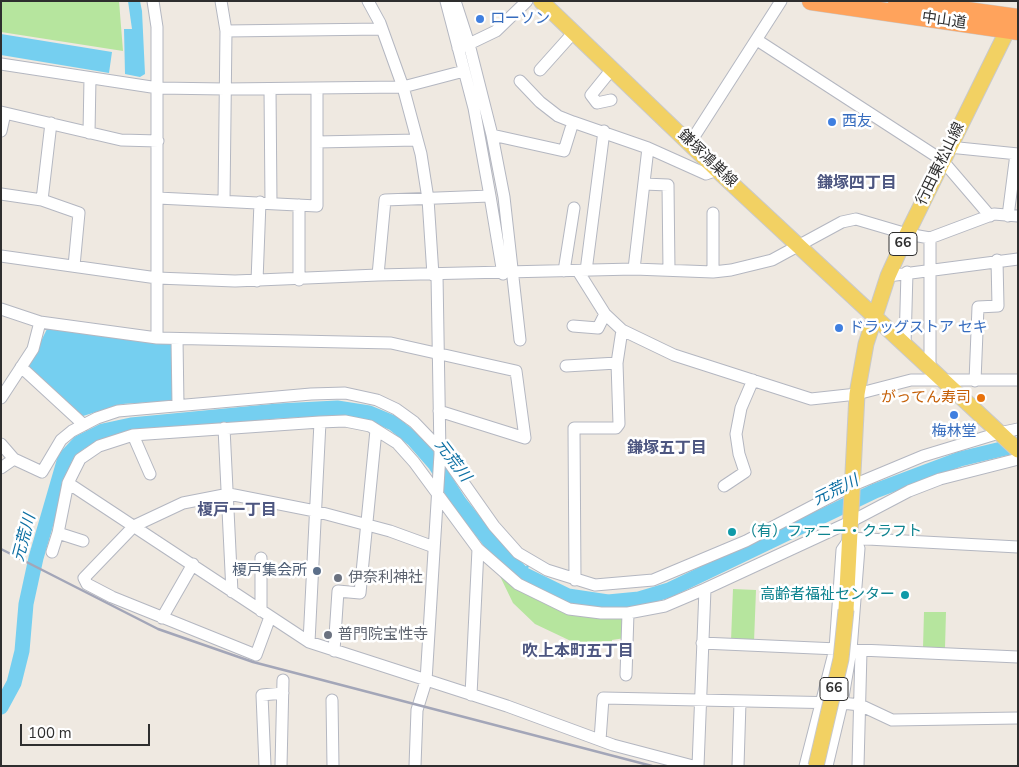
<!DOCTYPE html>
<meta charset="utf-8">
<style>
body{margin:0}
#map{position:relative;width:1019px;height:767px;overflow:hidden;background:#efe9e1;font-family:"Nunito Sans",sans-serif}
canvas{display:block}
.frame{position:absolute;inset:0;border:2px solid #2e2e2e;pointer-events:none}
.scale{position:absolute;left:20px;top:724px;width:130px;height:22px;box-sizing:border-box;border:2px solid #2e2e2e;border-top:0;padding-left:6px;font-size:15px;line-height:18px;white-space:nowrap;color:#2e2e2e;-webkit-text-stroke:4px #fff;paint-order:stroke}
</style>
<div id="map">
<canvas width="1019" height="767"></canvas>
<div class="frame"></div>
<div class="scale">100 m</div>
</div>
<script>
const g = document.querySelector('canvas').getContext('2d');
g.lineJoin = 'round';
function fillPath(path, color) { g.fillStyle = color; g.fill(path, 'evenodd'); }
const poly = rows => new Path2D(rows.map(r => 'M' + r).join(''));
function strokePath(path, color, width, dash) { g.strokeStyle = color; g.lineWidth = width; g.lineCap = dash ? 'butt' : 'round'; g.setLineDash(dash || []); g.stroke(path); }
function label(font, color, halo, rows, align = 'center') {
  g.font = font + ' "Nunito Sans","Noto Sans JP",sans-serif'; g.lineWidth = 5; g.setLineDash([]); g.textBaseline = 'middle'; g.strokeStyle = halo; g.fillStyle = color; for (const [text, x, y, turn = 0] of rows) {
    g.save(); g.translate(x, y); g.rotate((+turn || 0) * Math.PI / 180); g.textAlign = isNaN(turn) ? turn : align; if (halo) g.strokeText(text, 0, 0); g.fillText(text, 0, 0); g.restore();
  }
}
fillPath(poly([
 [1,1,119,1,123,51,1,32],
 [497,570,536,598,623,615,625,638,612,640,612,643,573,642,535,624,513,603],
 [733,589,756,590,754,642,731,641],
 [924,612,946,612,945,648,923,648]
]), '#b6e59e');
fillPath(poly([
 [128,1,140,1,142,11,145,74,140,77,125,74,124,29,132,29],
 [1,34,112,52,109,73,1,55],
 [48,327,161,344,171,343,174,346,174,398,171,401,122,404,83,416,30,370,29,365]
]), '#75cff0');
strokePath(poly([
 [523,574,529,564]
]), '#75cff0', 2.5);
strokePath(poly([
 [1,707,14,683,22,651,26,604,36,558,65,458,79,443,103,431,131,425,278,411,337,408,369,413,393,423,414,440,435,464,459,502,492,544,523,574,568,596,608,602,639,599,669,590,875,491,960,459,1018,445]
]), '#75cff0', 15);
const minor = poly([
 [153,1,157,27,157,338],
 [221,1,226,31,224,201],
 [368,1,380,23,403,87,421,154,428,199,433,275],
 [455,1,469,44,496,31,527,1],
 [226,31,382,29],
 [757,40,942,160,990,216],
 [458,48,469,44,492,135,504,197,520,340],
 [1,64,158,88,225,89,403,87,464,71],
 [540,70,574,32],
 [520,81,540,102,558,116,573,122],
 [270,89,271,203],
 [611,100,597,103,591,95,612,69],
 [1,112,121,140,158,141],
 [1,131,5,113],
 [89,133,90,78],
 [492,135,564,151,573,122,648,148],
 [317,142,417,140],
 [690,143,781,1],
 [949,147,1018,154],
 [644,184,668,185,669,270],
 [1,194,42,200,79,213,74,266],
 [490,196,503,274],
 [158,198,317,206,317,88],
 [42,200,51,123],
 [713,213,713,272],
 [1008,216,1016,154],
 [930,238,930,369],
 [1,256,157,278,235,281,378,275,634,269,713,272,731,270,772,260,842,222,856,219,907,234,930,238,994,214,1018,216],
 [634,269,648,148,706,174,717,170],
 [564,271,574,208],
 [578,271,605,314,622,330,674,355,811,399,857,394,911,380,1018,380],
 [586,271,604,131],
 [378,275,385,200,490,196,474,108,446,1],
 [888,276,1018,259],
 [299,280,299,205],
 [257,281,260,202],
 [1,309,40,322,157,338,391,343,516,371,525,438,439,411],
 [573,326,598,328,605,314],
 [177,339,178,405],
 [905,345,907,272],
 [566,366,617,363],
 [21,367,84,425],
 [975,381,978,307,998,306,997,260],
 [1,398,33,349,40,322],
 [224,428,232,592],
 [133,435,150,474],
 [1,444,14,459,42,472,61,440,72,431,97,418,118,411,311,394,345,393,377,400,396,409,414,422,439,448,494,526,518,553,547,570,595,585,653,580,746,541,851,486,923,456,999,433,1018,429],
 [1,468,14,459],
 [68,483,58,533,83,541],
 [724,486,745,472,739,454,736,434,741,408,753,380],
 [849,538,1018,547],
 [52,552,58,533],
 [261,558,261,611],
 [575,580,574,428,616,428,619,424,617,363,622,330],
 [270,617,256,655,112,597,87,584,84,578,134,526,183,503,229,494,315,511,390,531,434,547],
 [162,618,193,564],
 [309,642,320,422],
 [702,643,1018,657],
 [334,651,338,591,360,593,376,430],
 [626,675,628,613],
 [471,695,478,549],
 [332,700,333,766],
 [600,740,603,698,842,703,860,705,892,720,1018,718],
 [265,766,262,695,283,693],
 [281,766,283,680],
 [415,766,417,710,426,681,440,454,437,275],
 [693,766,613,745,507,706,309,642,68,483,80,459,99,446,133,435,320,422,345,421,370,426,397,443,414,462,478,549,518,584,569,609,601,613,628,613,665,606,705,589,850,522,909,491,940,479,1018,459],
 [698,766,705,589],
 [738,766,740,702],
 [805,766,835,649,842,550,849,540,859,548,851,650,842,703,827,766],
 [858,766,861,651]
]);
const major = poly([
 [541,1,717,170,1018,450],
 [846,610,857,394,866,344,888,276,907,234,1012,21]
]);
const highway = poly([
 [811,1,1018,31],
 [897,1,1018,18]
]);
strokePath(minor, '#b4b7c1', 13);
strokePath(major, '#c9c9c9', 17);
strokePath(highway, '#c9c9c9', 19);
strokePath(minor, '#fff', 11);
strokePath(major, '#f2d163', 15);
strokePath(highway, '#ffa35c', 18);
strokePath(poly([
 [1,549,158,629,253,662,652,766]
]), '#a3a6b8', 2.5);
const majorBridge = poly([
 [816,766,841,659,846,610]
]);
strokePath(majorBridge, '#c9c9c9', 17, []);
strokePath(majorBridge, '#f2d163', 15);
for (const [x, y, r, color] of [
 [480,19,5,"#3f7fe0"],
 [832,122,5,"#3f7fe0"],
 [839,328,5,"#3f7fe0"],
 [981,398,5,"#e8710a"],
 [954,415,5,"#3f7fe0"],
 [732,532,5,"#0f9aa8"],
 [317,571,5,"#5c6f8a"],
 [338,578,5,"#6b7280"],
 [905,595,5,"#0f9aa8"],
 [328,635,5,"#6b7280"]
]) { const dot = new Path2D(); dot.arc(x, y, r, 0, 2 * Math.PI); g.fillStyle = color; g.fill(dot); strokePath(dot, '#fff', 2); }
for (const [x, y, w] of [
 [903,244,28],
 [834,689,28]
]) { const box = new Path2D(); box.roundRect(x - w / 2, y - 11.5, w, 23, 4); g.fillStyle = '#fff'; g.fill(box); strokePath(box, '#2e2e2e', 1); }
label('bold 14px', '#2e2e2e', null, [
 ["66",903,244],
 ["66",834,689]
]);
label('15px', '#366cbe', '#fff', [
 ["ローソン",490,19],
 ["西友",842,122],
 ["ドラッグストア セキ",849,328],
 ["梅林堂",954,432,"center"]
], 'left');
label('15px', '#2e2e2e', '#fff', [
 ["中山道",944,21,8],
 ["鎌塚鴻巣線",707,159,44],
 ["行田東松山線",941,164,-64]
]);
label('15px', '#c56008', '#fff', [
 ["がってん寿司",971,398]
], 'right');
label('15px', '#0d838f', '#fff', [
 ["（有）ファニー・クラフト",742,532],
 ["高齢者福祉センター",895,595,"right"]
], 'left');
label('15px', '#4e5e75', '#fff', [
 ["榎戸集会所",307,571]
], 'right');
label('15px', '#5b616d', '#fff', [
 ["伊奈利神社",348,578],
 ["普門院宝性寺",338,635]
], 'left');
label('bold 16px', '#4d5680', '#fff', [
 ["鎌塚四丁目",857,184],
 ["鎌塚五丁目",667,449],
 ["榎戸一丁目",237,511],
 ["吹上本町五丁目",578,652]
]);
label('italic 16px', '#0d6fa3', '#fff', [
 ["元荒川",452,461,53],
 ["元荒川",836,491,-26],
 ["元荒川",25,538,-75]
]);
</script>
